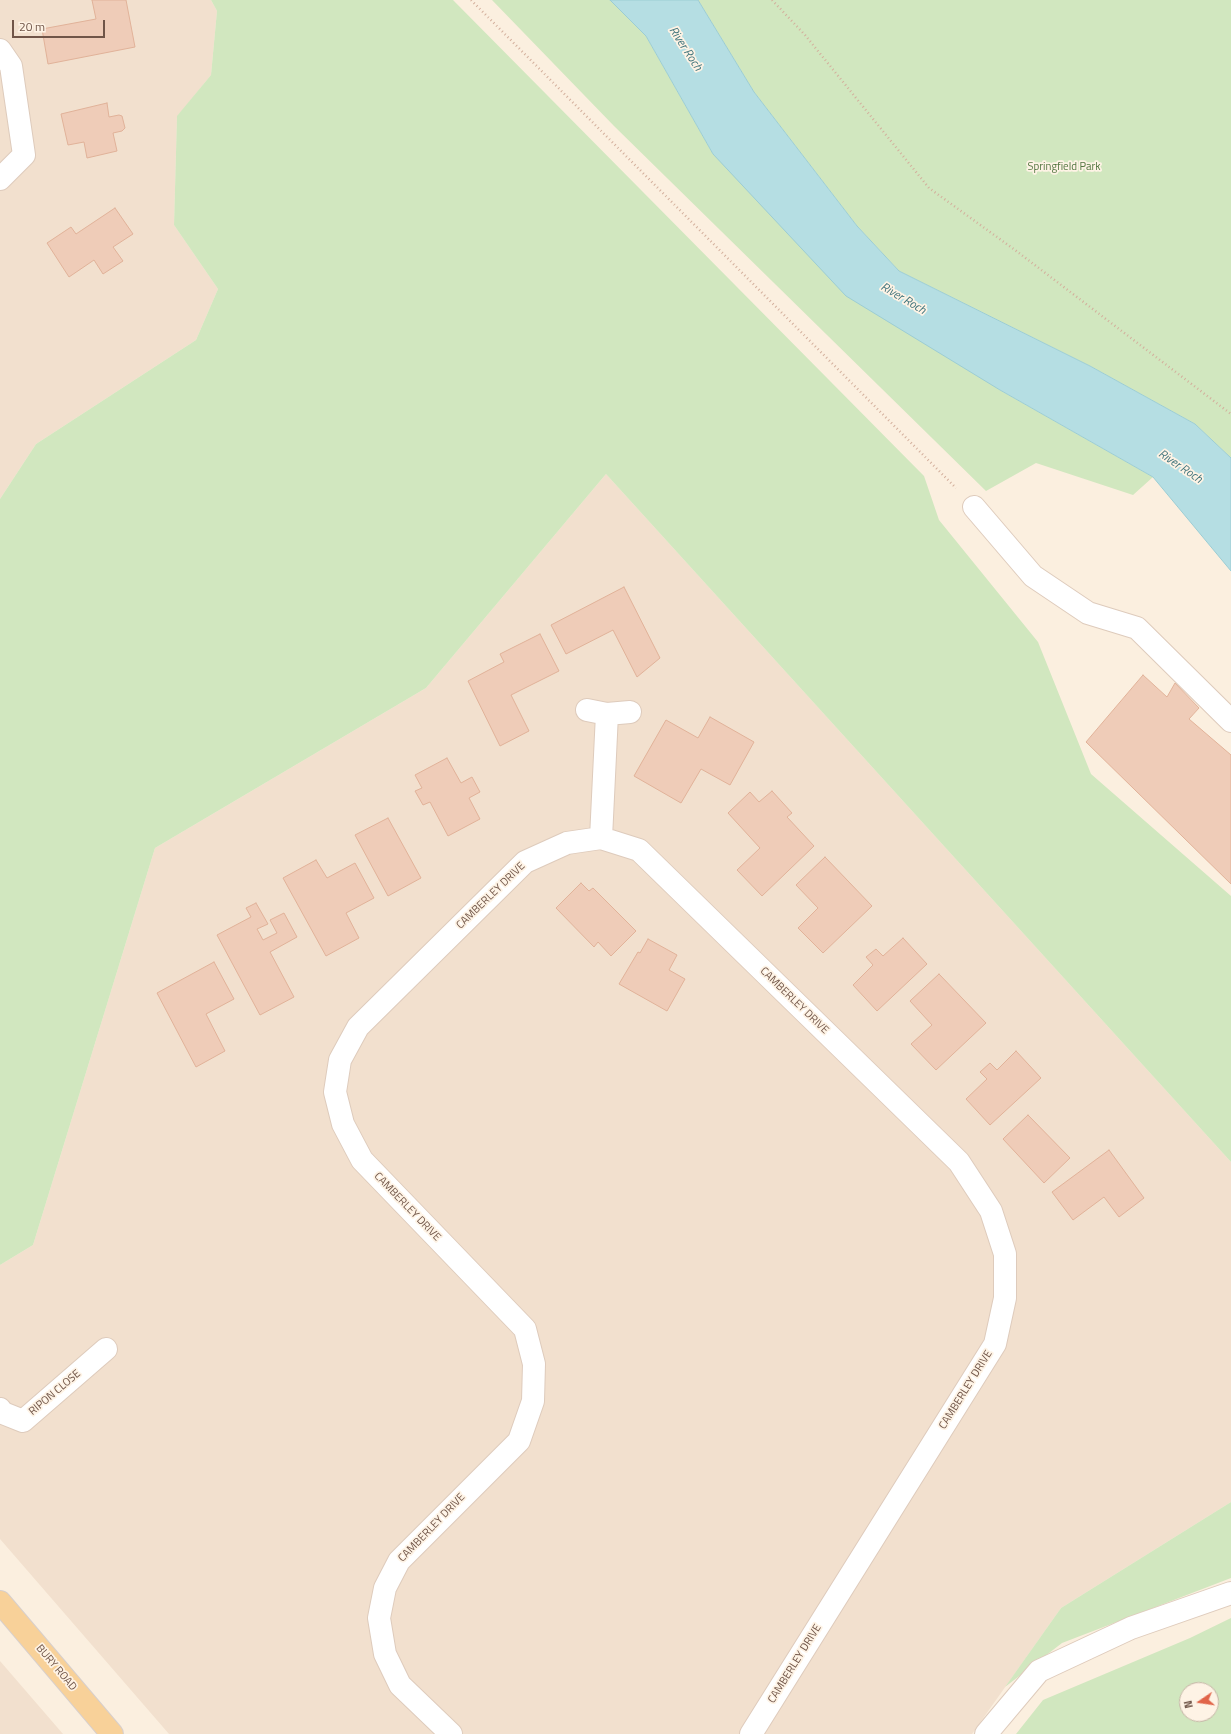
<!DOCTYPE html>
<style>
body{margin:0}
#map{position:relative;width:1231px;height:1734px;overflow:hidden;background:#fbefdf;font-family:"Titillium Web",sans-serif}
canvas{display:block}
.north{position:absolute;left:1179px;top:1682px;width:40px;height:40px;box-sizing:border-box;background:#fef3e5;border:1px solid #c5b4a6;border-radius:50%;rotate:257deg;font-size:11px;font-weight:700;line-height:16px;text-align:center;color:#705548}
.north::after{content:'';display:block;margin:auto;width:14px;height:18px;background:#e16448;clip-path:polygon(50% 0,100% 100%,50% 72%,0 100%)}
.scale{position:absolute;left:12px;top:20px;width:93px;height:18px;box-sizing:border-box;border:2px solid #705548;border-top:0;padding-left:5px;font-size:12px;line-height:14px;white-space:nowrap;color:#705548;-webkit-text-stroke:3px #fef3e5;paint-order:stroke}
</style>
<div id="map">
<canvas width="1231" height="1734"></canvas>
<div class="north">N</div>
<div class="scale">20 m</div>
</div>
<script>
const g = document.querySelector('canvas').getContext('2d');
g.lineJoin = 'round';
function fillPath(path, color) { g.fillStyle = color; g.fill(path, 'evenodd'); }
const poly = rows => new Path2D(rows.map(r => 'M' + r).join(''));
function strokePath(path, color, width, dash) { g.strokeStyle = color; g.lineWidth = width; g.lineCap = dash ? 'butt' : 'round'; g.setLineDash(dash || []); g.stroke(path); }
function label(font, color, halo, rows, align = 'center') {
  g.font = font + ' "Titillium Web",sans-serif'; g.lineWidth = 3.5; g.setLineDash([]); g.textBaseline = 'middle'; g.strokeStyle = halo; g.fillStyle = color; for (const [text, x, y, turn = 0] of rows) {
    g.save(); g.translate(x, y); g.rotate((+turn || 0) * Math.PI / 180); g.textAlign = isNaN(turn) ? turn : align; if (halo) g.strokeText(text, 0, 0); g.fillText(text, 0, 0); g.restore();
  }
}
fillPath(poly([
 [0,0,211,0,217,11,211,75,177,117,174,225,218,289,196,340,36,444,0,499],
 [606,474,1231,1162,1231,1502,1061,1608,972,1734,169,1734,0,1539,0,1265,33,1245,155,848,426,688],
 [0,1661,63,1734,0,1734]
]), '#f2e0ce');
fillPath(poly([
 [211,0,453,0,924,476,939,520,1038,642,1091,774,1231,896,1231,1162,606,474,426,688,155,848,33,1245,0,1265,0,499,36,444,196,340,218,289,174,225,177,116,211,75,217,11],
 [492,0,610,0,646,36,713,154,1000,390,1153,477,1133,495,1036,463,986,491,614,126],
 [698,0,1231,0,1231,458,1195,424,1090,366,899,271,857,226,754,92],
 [1231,1502,1231,1578,1062,1643,1005,1687,1061,1608],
 [1231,1618,1231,1734,1016,1734,1043,1700,1190,1638],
 [1187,1690,1211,1690,1211,1714,1187,1714]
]), '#d1e7bf');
const water = poly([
 [610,0,698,0,754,92,857,226,899,271,1090,366,1195,424,1231,458,1231,571,1153,477,1000,390,846,296,713,154,646,36,610,0]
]);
fillPath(water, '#b5dee3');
strokePath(water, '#9ccdd4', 1);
const building = poly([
 [92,0,126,0,135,47,48,64,42,29,96,19,92,0],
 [107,103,109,117,119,115,122,116,125,128,122,131,113,133,117,151,87,158,84,142,68,145,61,114,107,103],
 [115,208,133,234,113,247,123,261,103,274,94,260,69,277,47,243,71,227,76,234,115,208],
 [624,587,660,658,637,677,613,630,566,654,551,625,624,587],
 [540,634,559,671,511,695,529,731,500,746,468,681,504,662,500,654,540,634],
 [1143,675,1167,697,1175,683,1199,708,1189,719,1231,755,1231,884,1086,742,1143,675],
 [710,717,754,742,730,785,701,769,681,803,634,776,666,720,698,738,710,717],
 [447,758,461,783,472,777,480,792,469,798,480,819,448,836,430,802,423,805,415,791,422,788,415,775,447,758],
 [772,791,792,813,787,817,814,846,762,896,737,870,760,848,728,813,750,792,759,802,772,791],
 [388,818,421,878,388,896,355,835,388,818],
 [825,857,872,906,823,953,798,928,818,908,796,885,825,857],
 [316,860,327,878,355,863,374,898,346,913,359,938,326,956,283,878,316,860],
 [581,883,589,891,593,888,636,931,611,956,598,942,594,947,556,908,581,883],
 [256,903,268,924,257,929,263,940,277,933,270,920,284,913,297,937,270,952,294,997,260,1015,217,935,251,917,246,908,256,903],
 [903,938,927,964,877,1011,853,985,873,965,866,957,876,949,883,956,903,938],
 [648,939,677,955,669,970,685,979,667,1011,619,984,638,952,640,953,648,939],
 [214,962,234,999,206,1014,225,1051,196,1067,157,993,214,962],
 [939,974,986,1023,936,1070,911,1044,932,1025,910,1001,939,974],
 [1016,1051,1041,1078,990,1125,966,1099,987,1079,980,1072,990,1063,997,1070,1016,1051],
 [1028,1115,1070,1158,1044,1183,1003,1139,1028,1115],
 [1109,1150,1144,1198,1119,1217,1104,1197,1073,1220,1052,1192,1109,1150]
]);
fillPath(building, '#efccb8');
strokePath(building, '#e1b299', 1);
const minor = poly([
 [0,50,11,66,24,155,0,179],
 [974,507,1033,576,1088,613,1137,628,1231,721],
 [587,710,607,714,630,712],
 [601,838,607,714],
 [0,1409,3,1413,23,1421,106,1349],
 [451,1734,400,1685,385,1654,379,1618,385,1588,399,1561,519,1441,533,1401,534,1364,525,1329,362,1160,343,1124,335,1092,340,1060,358,1027,525,862,567,843,601,838,639,850,959,1162,991,1211,1005,1254,1005,1298,995,1344,751,1734],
 [986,1734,1039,1671,1131,1628,1231,1593]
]);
const major = poly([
 [0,1602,112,1734]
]);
strokePath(minor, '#decbbc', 24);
strokePath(major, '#d7cfcc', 24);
strokePath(poly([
 [471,0,956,488],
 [772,0,805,35,929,188,1015,250,1231,414]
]), '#d3af9c', 2.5, [1, 3]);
strokePath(minor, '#fff', 22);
strokePath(major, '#f8d199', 22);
label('11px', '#537641', '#fef3e5', [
 ["Springfield Park",1064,167]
]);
label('11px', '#705548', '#fef3e5', [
 ["CAMBERLEY DRIVE",491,896,-44],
 ["CAMBERLEY DRIVE",794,1001,44],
 ["CAMBERLEY DRIVE",407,1207,46],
 ["CAMBERLEY DRIVE",966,1390,-58],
 ["RIPON CLOSE",55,1393,-40],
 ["CAMBERLEY DRIVE",432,1528,-46],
 ["CAMBERLEY DRIVE",795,1664,-58],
 ["BURY ROAD",56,1668,50]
]);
label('italic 12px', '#40747c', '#fef3e5', [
 ["River Roch",685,49,57],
 ["River Roch",903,299,31],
 ["River Roch",1180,467,34]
]);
</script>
